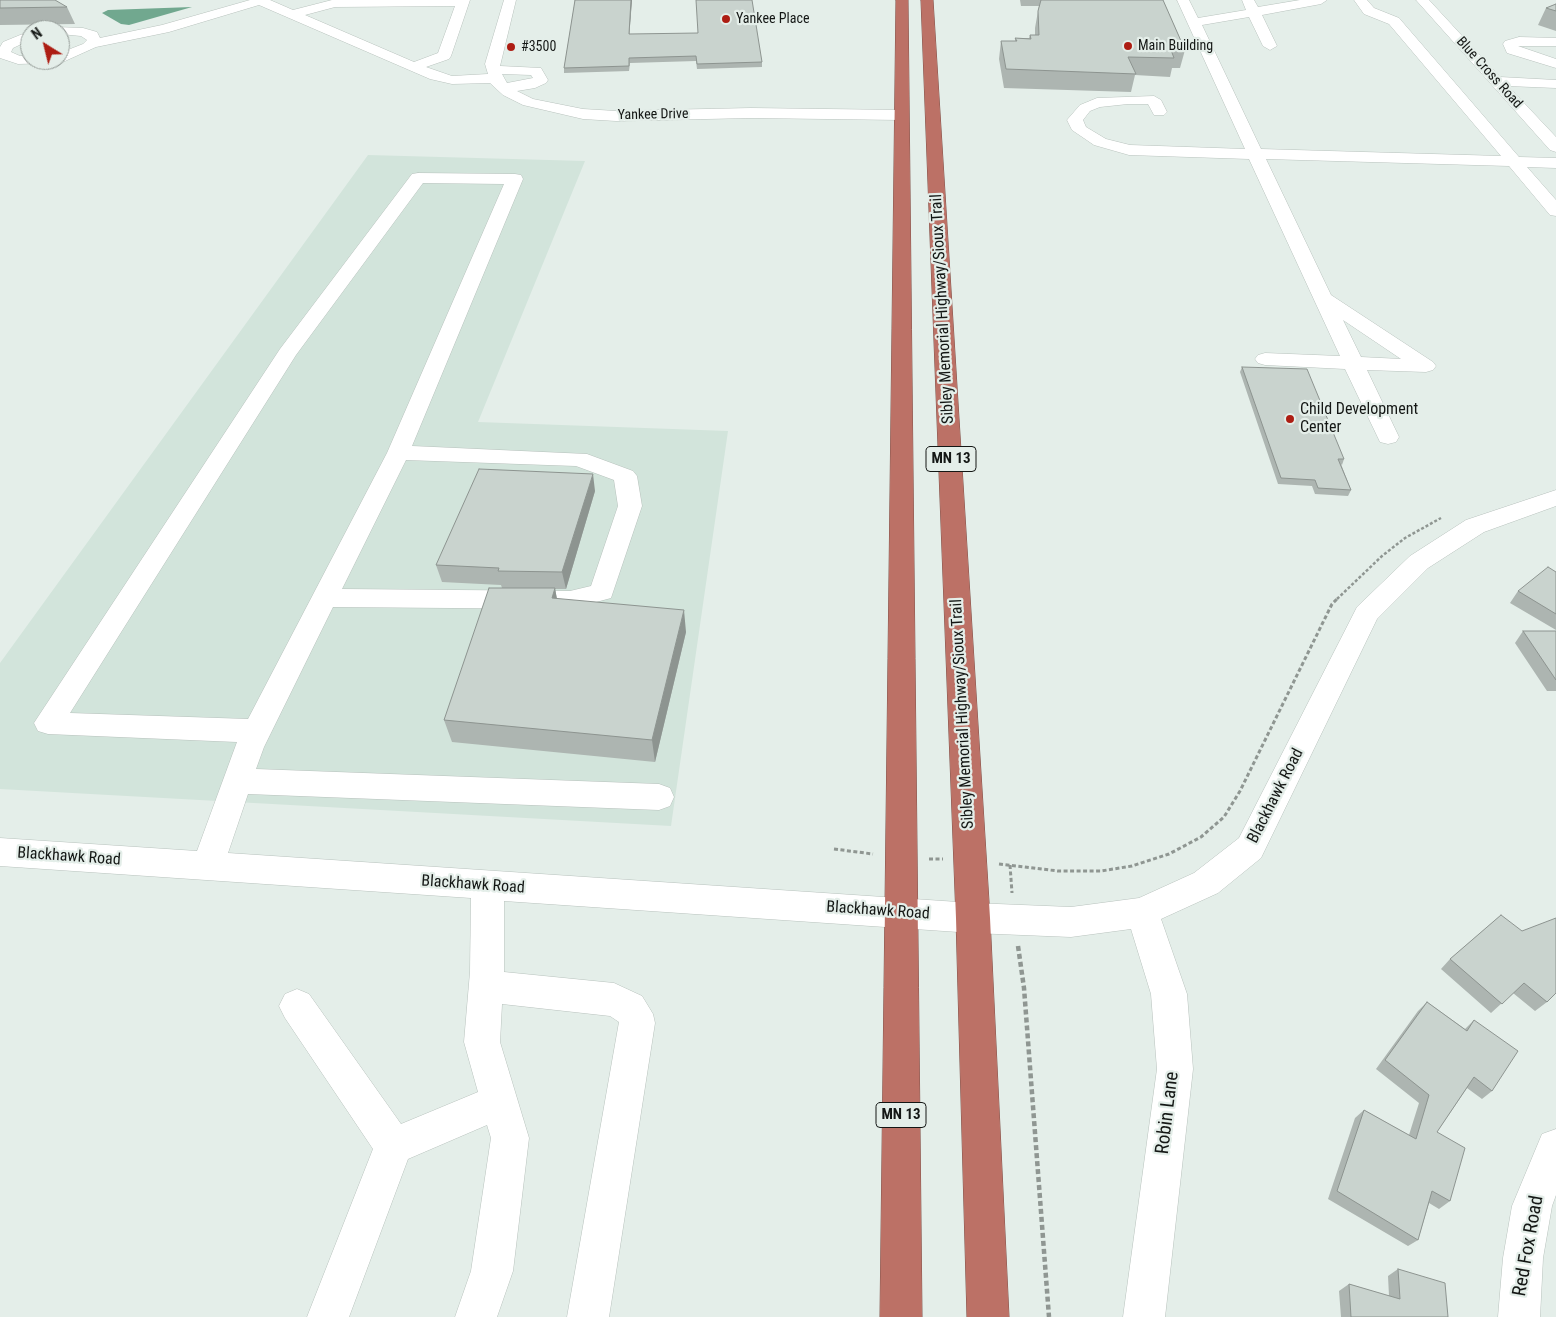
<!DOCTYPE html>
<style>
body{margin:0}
#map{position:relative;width:1556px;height:1317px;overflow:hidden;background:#e4eee9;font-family:"Roboto Condensed",sans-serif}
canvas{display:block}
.north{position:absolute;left:20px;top:20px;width:50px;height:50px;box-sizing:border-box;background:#e4eee9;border:1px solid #919894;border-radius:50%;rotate:324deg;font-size:14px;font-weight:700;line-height:20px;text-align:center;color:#141715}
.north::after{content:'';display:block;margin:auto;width:18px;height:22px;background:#ad1d13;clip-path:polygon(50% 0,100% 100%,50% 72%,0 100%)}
</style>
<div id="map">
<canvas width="1556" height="1317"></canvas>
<div class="north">N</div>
</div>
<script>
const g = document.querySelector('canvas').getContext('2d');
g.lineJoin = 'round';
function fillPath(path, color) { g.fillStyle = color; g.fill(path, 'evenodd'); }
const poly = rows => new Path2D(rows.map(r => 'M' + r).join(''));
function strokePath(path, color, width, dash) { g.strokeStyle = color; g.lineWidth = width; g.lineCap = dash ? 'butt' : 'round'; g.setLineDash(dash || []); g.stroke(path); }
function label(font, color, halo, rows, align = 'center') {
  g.font = font + ' "Roboto Condensed",sans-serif'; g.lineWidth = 4.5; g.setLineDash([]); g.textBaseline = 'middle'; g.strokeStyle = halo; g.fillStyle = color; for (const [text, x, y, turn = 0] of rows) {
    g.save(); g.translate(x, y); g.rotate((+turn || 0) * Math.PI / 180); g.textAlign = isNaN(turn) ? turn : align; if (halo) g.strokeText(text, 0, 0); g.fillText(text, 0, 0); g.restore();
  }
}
fillPath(poly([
 [368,155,585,161,478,422,728,431,671,826,0,789,0,663]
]), '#d2e4db');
fillPath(poly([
 [192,7,129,25,121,24,102,13,108,10]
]), '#71a88f');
const minor = poly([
 [250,0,270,0,293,10,332,0,470,0,451,56,449,59,426,67,452,76,488,74,485,64,504,0,516,0,500,66,541,68,548,80,546,83,535,88,517,91,533,99,583,109,616,111,751,108,901,110,909,115,901,120,751,118,616,121,583,119,523,105,503,95,490,83,452,84,430,79,259,5,169,32,96,47,65,61,54,60,60,60,60,53,83,44,87,40,81,36,60,34,60,30,53,30,55,27,83,28,97,32,100,38,162,25,250,0],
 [455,6,438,53,414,62,305,15,335,7,455,6],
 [502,74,531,75,533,78,507,83,502,74],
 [1177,0,1189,0,1198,18,1246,10,1242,0,1254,0,1258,7,1300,0,1327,0,1321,4,1262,15,1277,46,1270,50,1263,46,1249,17,1202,25,1261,149,1501,156,1389,24,1364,14,1354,0,1367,0,1374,8,1399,18,1519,157,1556,158,1556,168,1527,167,1556,200,1556,216,1550,215,1509,166,1266,159,1331,295,1433,362,1436,366,1433,370,1426,372,1367,370,1399,437,1396,442,1388,444,1380,442,1345,369,1265,365,1258,363,1255,359,1258,355,1265,353,1340,356,1249,159,1129,155,1094,145,1072,130,1067,120,1080,105,1097,98,1154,96,1161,100,1167,112,1164,115,1154,115,1148,104,1128,104,1100,107,1090,111,1083,120,1086,127,1106,139,1130,145,1245,149,1177,0],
 [1343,320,1401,359,1361,357,1343,320],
 [1416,0,1429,0,1500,77,1556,80,1556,88,1508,86,1556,137,1556,152,1550,150,1416,0],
 [30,31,30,40,13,48,11,52,20,56,30,56,30,60,52,60,50,63,18,64,0,58,0,47,3,42,30,31],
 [1519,37,1556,38,1556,46,1518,46,1556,59,1556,68,1507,53,1503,44,1505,41,1519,37],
 [418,173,515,174,521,175,523,179,412,446,587,454,633,471,637,476,642,506,611,598,570,609,333,607,264,747,256,769,659,784,670,788,674,797,670,806,659,810,248,794,228,853,973,903,1071,907,1139,898,1194,873,1239,838,1357,607,1410,556,1466,520,1556,490,1556,506,1484,532,1428,568,1377,619,1261,858,1218,893,1161,919,1187,994,1193,1069,1165,1317,1123,1317,1157,1069,1151,994,1131,929,1071,937,973,933,504,901,504,972,614,983,642,996,653,1014,655,1023,609,1317,567,1317,619,1022,610,1016,502,1004,500,1042,529,1138,513,1271,497,1317,455,1317,471,1271,491,1138,487,1125,408,1159,349,1317,307,1317,373,1149,285,1018,279,1006,285,994,297,989,309,994,401,1124,478,1092,464,1042,470,972,471,898,0,866,0,838,197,851,237,742,48,734,38,731,34,723,280,349,412,174,418,173],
 [423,183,504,184,387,453,248,719,70,713,296,355,423,183],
 [406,460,576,466,614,480,618,506,591,586,570,591,342,589,406,460],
 [1556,1129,1556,1195,1552,1206,1543,1258,1540,1317,1498,1317,1503,1258,1512,1206,1542,1134,1556,1129]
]);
const highway = poly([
 [896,0,908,0,922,1317,880,1317,896,0],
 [921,0,933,0,990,918,1009,1317,967,1317,956,918,921,0]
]);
strokePath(minor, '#b8c2bd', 1);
strokePath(highway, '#81524a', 1);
strokePath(poly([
 [1337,599,1382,556,1405,538,1441,518]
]), '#8f9692', 2.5, [3, 2]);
strokePath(poly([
 [834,849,873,854],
 [929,859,943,859],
 [999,864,1058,871,1101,871,1132,866,1169,854,1201,837,1224,817,1240,791,1332,604,1338,598],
 [1010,865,1012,893]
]), '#8f9692', 3, [4, 2.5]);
strokePath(poly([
 [1018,946,1024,988,1049,1317]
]), '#8f9692', 4.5, [5, 3]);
fillPath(minor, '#fff');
fillPath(highway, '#bc7166');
fillPath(poly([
 [0,0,67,7,75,24,0,25],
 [575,0,632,0,629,34,762,62,762,67,697,69,696,61,630,63,629,71,564,73,564,68],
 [1020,0,1163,0,1185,50,1180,68,1172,68,1170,77,1135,75,1131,92,1004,88,999,59,1001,41,1015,41,1015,38,1029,38,1030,35,1035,35,1035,28,1038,11,1039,6,1021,6],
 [1556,4,1556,31,1538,25,1546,8],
 [1242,367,1344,459,1342,465,1341,464,1351,490,1348,496,1315,494,1312,486,1278,484,1240,372],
 [595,491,566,589,555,589,557,599,686,632,655,762,452,742,444,720,502,588,501,585,442,582,436,565],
 [1556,572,1556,630,1510,603,1518,591],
 [1523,631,1556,631,1556,691,1547,691,1515,643],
 [1501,915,1547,1002,1535,1011,1513,993,1491,1013,1441,969,1450,959],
 [1427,1002,1465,1029,1474,1020,1492,1091,1482,1099,1467,1088,1437,1132,1450,1201,1439,1209,1429,1203,1418,1240,1408,1246,1328,1199,1355,1118,1364,1110,1409,1135,1419,1103,1376,1069,1418,1011],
 [1398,1269,1448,1317,1341,1317,1339,1291,1349,1284,1389,1296,1388,1276]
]), '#adb5b1');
fillPath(poly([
 [631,0,632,0,629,39,629,34],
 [593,474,595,491,566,589,562,572],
 [555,588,559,611,552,598],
 [684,610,686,632,655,762,652,740]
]), '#8d9490');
const building = poly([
 [0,0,55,0,67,7,0,8,0,0],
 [575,0,631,0,629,34,698,33,696,0,752,0,762,62,697,64,696,56,629,58,629,66,564,68,575,0],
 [1041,0,1163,0,1185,50,1171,50,1174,58,1128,57,1136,74,1006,69,1001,41,1017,41,1015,38,1031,39,1030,35,1039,35,1038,11,1041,0],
 [1556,4,1556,11,1546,8,1556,4],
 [1242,367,1307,369,1344,459,1338,459,1351,490,1318,488,1315,480,1281,478,1242,367],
 [479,469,593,474,562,572,498,571,499,568,436,565,479,469],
 [1548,567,1556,572,1556,614,1518,591,1548,567],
 [489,588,555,588,552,598,684,610,652,740,444,720,489,588],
 [1523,631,1556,631,1556,680,1523,631],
 [1501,915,1522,931,1556,918,1556,993,1547,1002,1524,983,1502,1004,1450,959,1501,915],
 [1427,1002,1467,1031,1474,1020,1518,1051,1492,1091,1474,1077,1437,1132,1465,1148,1450,1201,1432,1191,1418,1240,1337,1191,1364,1110,1416,1139,1429,1095,1385,1060,1427,1002],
 [1398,1269,1445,1283,1448,1317,1351,1317,1349,1284,1400,1299,1398,1269]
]);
fillPath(building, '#c9d3ce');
strokePath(building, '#8d9490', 1);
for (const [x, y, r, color] of [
 [726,19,5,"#ad1d13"],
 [1128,46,5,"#ad1d13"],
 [511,47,5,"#ad1d13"],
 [1290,419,5,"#ad1d13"]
]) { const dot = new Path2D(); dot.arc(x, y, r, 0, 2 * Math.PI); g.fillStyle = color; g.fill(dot); strokePath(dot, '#e4eee9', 2); }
label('14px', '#141715', '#e4eee9', [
 ["Yankee Place",736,19],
 ["Main Building",1138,46],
 ["#3500",521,47]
], 'left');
label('14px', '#141715', '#e4eee9', [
 ["Blue Cross Road",1489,73,48],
 ["Yankee Drive",653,115,-1]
]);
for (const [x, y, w] of [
 [951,459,50],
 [901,1115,50]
]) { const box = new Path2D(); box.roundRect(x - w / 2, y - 12.5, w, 25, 4); g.fillStyle = '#e4eee9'; g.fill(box); strokePath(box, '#141715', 1); }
label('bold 15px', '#141715', null, [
 ["MN 13",951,459],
 ["MN 13",901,1115]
]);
label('16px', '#141715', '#e4eee9', [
 ["Sibley Memorial Highway/Sioux Trail",943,309,-93],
 ["Sibley Memorial Highway/Sioux Trail",963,714,-93],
 ["Blackhawk Road",1276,796,-63],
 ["Blackhawk Road",69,857,4],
 ["Blackhawk Road",473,885,4],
 ["Blackhawk Road",878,911,4]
]);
label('16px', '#141715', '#e4eee9', [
 ["Child Development",1300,410],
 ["Center",1300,428]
], 'left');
label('19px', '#141715', '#e4eee9', [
 ["Robin Lane",1168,1113,-83],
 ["Red Fox Road",1529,1246,-80]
]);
</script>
